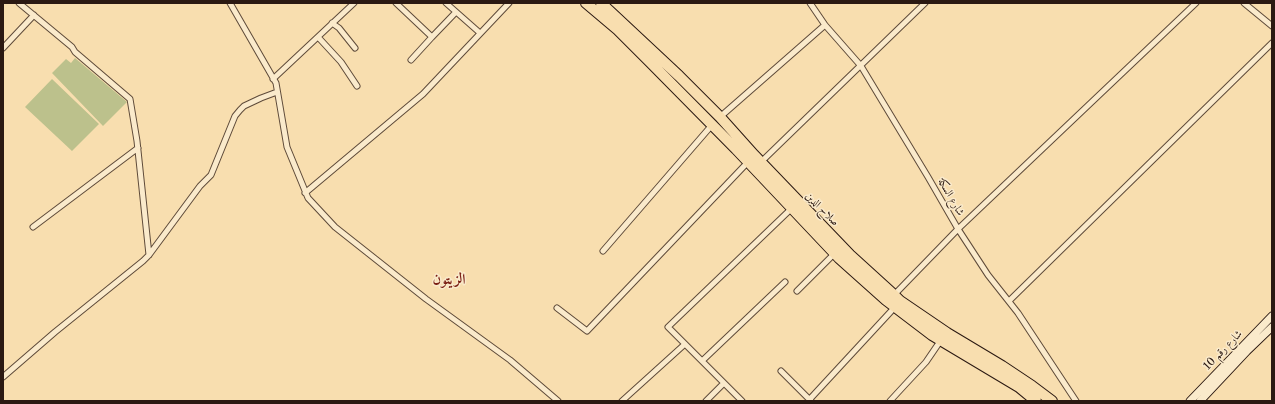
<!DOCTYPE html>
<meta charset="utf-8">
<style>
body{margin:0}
#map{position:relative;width:1275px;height:404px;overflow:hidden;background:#f8deaf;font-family:"Libre Caslon Text",serif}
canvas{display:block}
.frame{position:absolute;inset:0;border:4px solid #2b1912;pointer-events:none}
</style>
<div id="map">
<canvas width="1275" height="404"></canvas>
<div class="frame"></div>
</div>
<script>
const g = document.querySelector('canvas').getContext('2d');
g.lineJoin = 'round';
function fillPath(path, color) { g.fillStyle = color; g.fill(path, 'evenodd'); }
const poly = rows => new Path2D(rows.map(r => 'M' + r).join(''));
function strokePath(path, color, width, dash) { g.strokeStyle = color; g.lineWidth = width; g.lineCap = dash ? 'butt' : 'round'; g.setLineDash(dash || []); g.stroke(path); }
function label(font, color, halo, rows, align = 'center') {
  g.font = font + ' "Libre Caslon Text",Amiri,serif'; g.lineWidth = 3; g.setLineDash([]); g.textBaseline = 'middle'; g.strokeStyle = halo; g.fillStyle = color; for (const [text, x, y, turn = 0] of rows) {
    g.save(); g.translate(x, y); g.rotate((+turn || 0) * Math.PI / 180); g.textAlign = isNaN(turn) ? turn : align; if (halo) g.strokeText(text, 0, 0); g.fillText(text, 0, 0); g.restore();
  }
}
fillPath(poly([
 [75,58,127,102,103,126,52,73,66,59,71,63],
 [52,79,99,124,72,151,25,107]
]), '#bcc18c');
const street = poly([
 [19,3,72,47,75,52,130,99,137,141,149,255],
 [230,3,276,83,287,147,308,198,335,227,426,299,510,360,558,401],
 [396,3,432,37],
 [446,3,480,33],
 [810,3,825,25,861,66,928,177,958,229,988,275,1018,313,1076,401],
 [1244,3,1272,26],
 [332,23,339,28,355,48],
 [318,37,341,62,357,86],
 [3,48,34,15],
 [411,60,432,37,456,12],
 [273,79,354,3],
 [720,117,825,25],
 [761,162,925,3],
 [305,193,423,94,509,3],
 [33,227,138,148],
 [603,251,712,125],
 [797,291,835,253],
 [894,295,958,229,1196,3],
 [1009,301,1272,43],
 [557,308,587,331,748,162],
 [702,361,785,282],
 [781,371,811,401],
 [3,377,55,332,143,261,149,255,200,186,211,175,235,116,240,110,244,106,261,98,277,92],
 [809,400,895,307],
 [622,401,685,344],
 [706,401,724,383],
 [742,401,668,327,792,208],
 [890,401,926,362,941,340]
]);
const secondary = poly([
 [1190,401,1272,316],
 [1200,401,1247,351,1272,327]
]);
const highway = poly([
 [586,3,618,30,650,62,736,149,839,258,886,300,932,335,1019,387,1036,401],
 [601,3,679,76,720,117,754,155,850,255,894,295,900,301,947,333,1002,366,1032,386,1052,401]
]);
strokePath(street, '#5e4a39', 7);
strokePath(secondary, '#2b1912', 9);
strokePath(highway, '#2b1912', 12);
strokePath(street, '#faeacb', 5);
strokePath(secondary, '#faeacb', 7);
strokePath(highway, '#f8deaf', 10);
label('11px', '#2b1912', '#faeacb', [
 ["شارع السكة",951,197,60],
 ["صلاح الدين",822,209,45],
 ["شارع رقم 10",1223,350,-46]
]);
label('bold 15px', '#7a1f14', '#faeacb', [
 ["الزيتون",449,280]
]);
</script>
